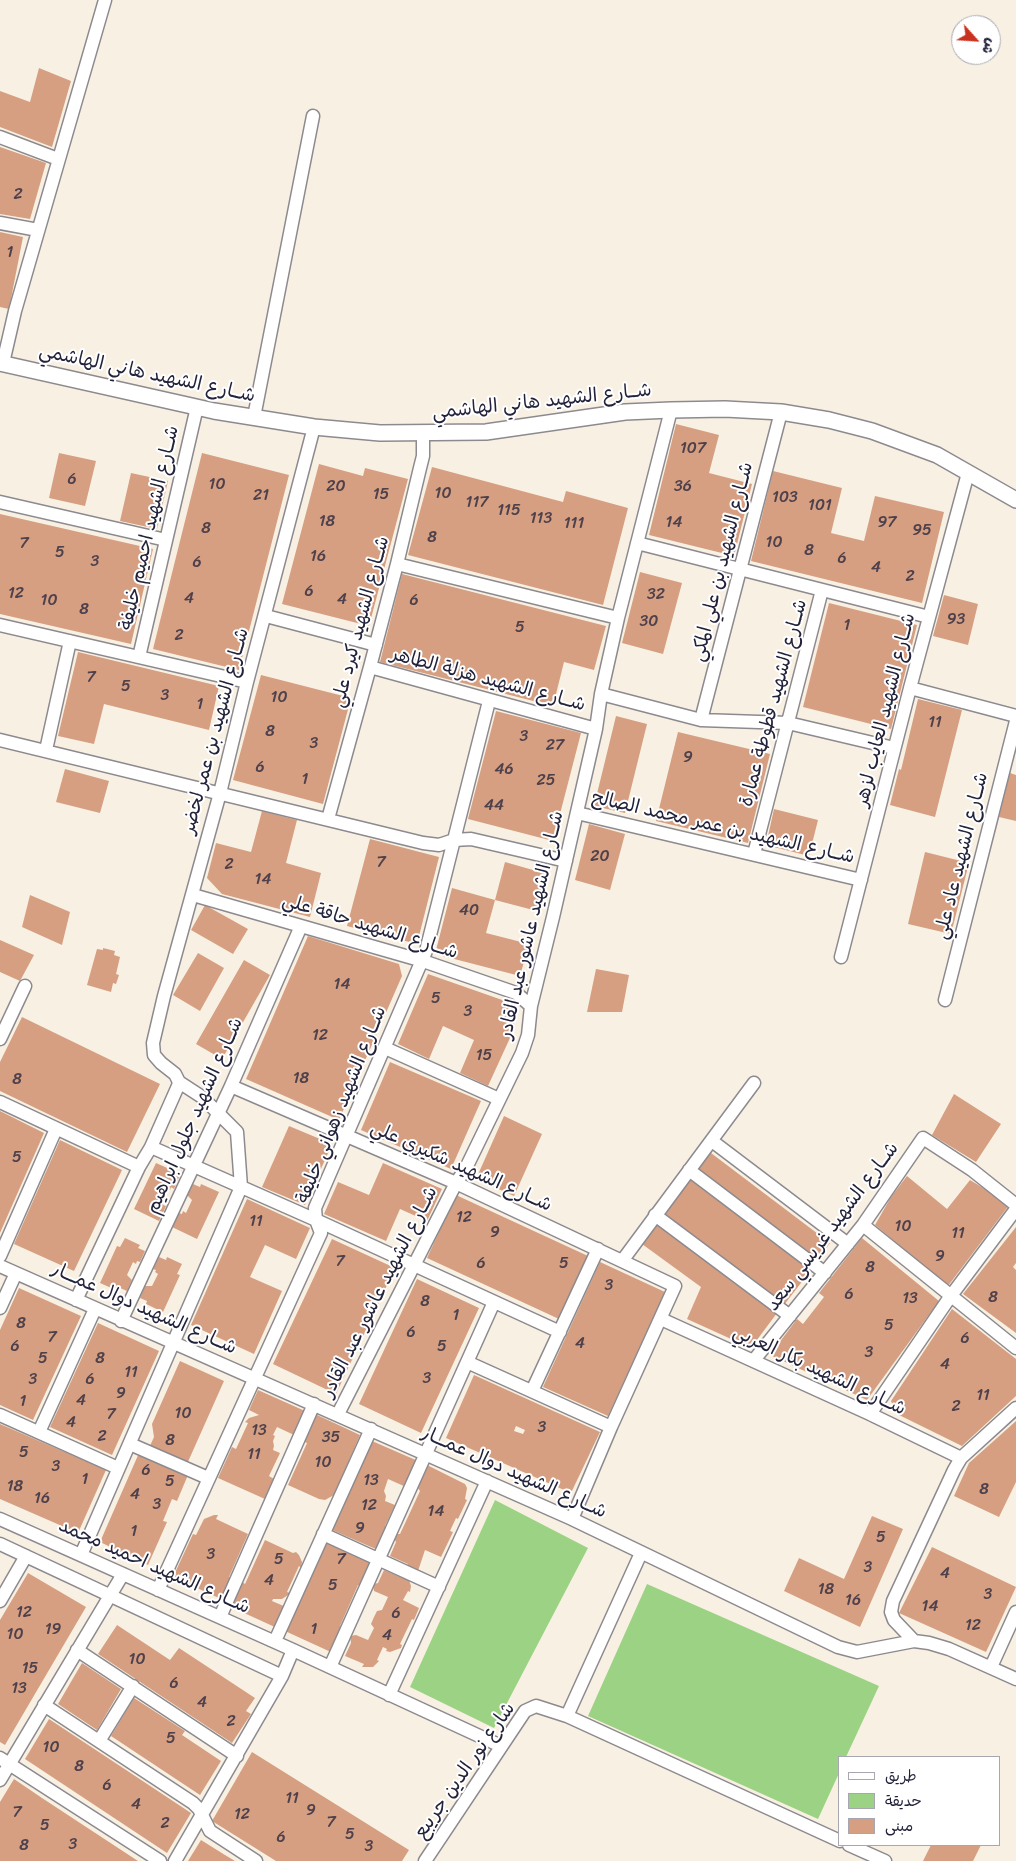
<!DOCTYPE html>
<meta charset="utf-8">
<style>
body{margin:0}
#map{position:relative;width:1016px;height:1861px;overflow:hidden;background:#f8f1e3;font-family:Sriracha,"Playpen Sans Arabic",sans-serif}
canvas{display:block}
.legend{position:absolute;left:838px;top:1756px;width:162px;height:90px;box-sizing:border-box;background:#fff;border:1px solid #a7a7b1;margin:0;padding:6px 9px;list-style:none;font-size:15px;color:#22223b}
.legend li{display:flex;align-items:center;gap:10px;height:25px}
.legend b{width:25px;border:1px solid #a7a7b1}
.north{position:absolute;left:951px;top:15px;width:50px;height:50px;box-sizing:border-box;background:#fff;border:1px solid #a7a7b1;border-radius:50%;rotate:116deg;font-size:14px;font-weight:700;line-height:20px;text-align:center;color:#22223b}
.north::after{content:'';display:block;margin:auto;width:18px;height:22px;background:#c8321e;clip-path:polygon(50% 0,100% 100%,50% 72%,0 100%)}
</style>
<div id="map">
<canvas width="1016" height="1861"></canvas>
<ul class="legend">
<li><b style="height:6px;background:#fff"></b>طريق</li>
<li><b style="height:14px;background:#9cd284"></b>حديقة</li>
<li><b style="height:14px;background:#d69f81"></b>مبنى</li>
</ul>
<div class="north">ش</div>
</div>
<script>
const g = document.querySelector('canvas').getContext('2d');
g.lineJoin = 'round';
function fillPath(path, color) { g.fillStyle = color; g.fill(path, 'evenodd'); }
const poly = rows => new Path2D(rows.map(r => 'M' + r).join(''));
function strokePath(path, color, width, dash) { g.strokeStyle = color; g.lineWidth = width; g.lineCap = dash ? 'butt' : 'round'; g.setLineDash(dash || []); g.stroke(path); }
function label(font, color, halo, rows, align = 'center') {
  g.font = font + ' Sriracha,"Playpen Sans Arabic",sans-serif'; g.lineWidth = 4; g.setLineDash([]); g.textBaseline = 'middle'; g.strokeStyle = halo; g.fillStyle = color; for (const [text, x, y, turn = 0] of rows) {
    g.save(); g.translate(x, y); g.rotate((+turn || 0) * Math.PI / 180); g.textAlign = isNaN(turn) ? turn : align; if (halo) g.strokeText(text, 0, 0); g.fillText(text, 0, 0); g.restore();
  }
}
fillPath(poly([
 [495,1500,588,1548,494,1728,410,1687],
 [647,1584,879,1686,846,1757,840,1757,840,1771,818,1819,588,1716]
]), '#9cd284');
fillPath(poly([
 [39,68,71,81,52,147,0,127,0,91,30,102],
 [0,147,46,163,30,219,0,214],
 [0,232,23,237,9,309,0,307],
 [676,424,719,435,709,473,752,484,734,556,649,535],
 [59,453,96,461,85,506,49,498],
 [202,453,289,475,239,670,153,649],
 [319,464,363,476,365,468,408,479,369,626,282,604],
 [432,467,563,502,566,491,628,508,603,605,408,555],
 [773,471,842,488,831,533,864,541,875,496,944,512,922,603,751,561],
 [131,473,168,481,157,529,120,521],
 [0,514,153,549,131,644,0,614],
 [640,572,682,583,663,654,622,643],
 [402,574,606,626,594,670,564,662,553,706,380,662],
 [944,595,978,604,968,645,933,636],
 [829,603,917,625,891,729,803,707],
 [78,652,219,686,209,730,104,704,94,744,58,736],
 [261,675,351,698,323,804,233,780],
 [918,699,962,710,935,817,890,805,899,769,901,770],
 [496,711,581,733,553,841,468,819],
 [616,716,647,724,625,813,594,806],
 [678,732,770,754,748,843,656,821],
 [65,769,109,781,100,813,56,802],
 [1010,773,1016,775,1016,821,999,817],
 [774,809,818,820,809,856,766,845],
 [262,811,297,820,286,863,321,873,310,917,222,894,207,878,216,843,251,852],
 [589,824,625,834,610,890,575,880],
 [370,839,439,857,417,944,347,926],
 [925,852,969,863,951,934,908,924],
 [505,862,547,874,537,911,495,900,486,933,529,944,520,976,435,954,452,888,495,900],
 [30,895,70,912,62,945,22,927],
 [205,905,248,929,233,954,191,930],
 [308,936,399,964,402,976,339,1120,246,1079],
 [0,940,34,955,20,981,0,972],
 [103,948,115,951,114,955,120,957,116,974,119,975,116,984,113,983,111,992,87,985,97,949,103,950],
 [198,953,224,968,200,1011,173,995],
 [244,960,270,975,222,1059,196,1044],
 [596,969,629,975,622,1012,587,1012],
 [428,974,508,1002,515,1027,488,1086,460,1073,474,1040,443,1026,429,1059,398,1044],
 [22,1017,160,1084,127,1152,0,1091,0,1062],
 [390,1062,481,1101,451,1169,361,1130],
 [954,1094,1001,1124,976,1162,932,1135],
 [0,1111,44,1133,0,1233],
 [504,1116,542,1134,514,1196,476,1179],
 [289,1126,332,1144,305,1205,262,1187],
 [60,1140,122,1170,74,1271,14,1244],
 [711,1153,830,1243,817,1261,697,1170],
 [156,1163,174,1171,172,1174,179,1177,174,1189,171,1187,170,1190,167,1189,161,1201,164,1202,163,1205,166,1206,159,1221,134,1209],
 [383,1163,442,1189,427,1221,400,1209,386,1241,324,1214,338,1182,369,1195],
 [907,1176,947,1209,970,1180,1010,1204,948,1286,875,1225,891,1197],
 [691,1179,811,1270,784,1305,664,1214],
 [193,1184,200,1187,201,1184,219,1192,197,1239,172,1227,179,1213,182,1214,183,1211,186,1213,192,1200,187,1195],
 [456,1195,588,1256,559,1319,427,1258],
 [247,1199,310,1228,296,1259,265,1245,250,1277,282,1291,254,1354,191,1325],
 [658,1223,777,1313,751,1348,687,1319,701,1287,642,1244],
 [1016,1227,1016,1263,1013,1267,1016,1270,1016,1333,963,1294],
 [125,1238,140,1245,138,1248,145,1251,140,1262,137,1261,136,1264,133,1262,127,1275,132,1280,127,1291,120,1288,118,1291,100,1283,117,1246,120,1247],
 [862,1238,939,1301,867,1400,770,1355,797,1319,803,1324,824,1297,819,1293],
 [332,1239,395,1268,336,1394,273,1364],
 [159,1257,166,1260,167,1257,182,1264,177,1274,180,1275,163,1312,146,1304,147,1301,140,1298,145,1286,152,1286,158,1274,155,1272,156,1270,153,1269],
 [600,1262,665,1292,608,1416,543,1387],
 [417,1279,479,1308,421,1433,359,1404],
 [19,1288,81,1316,33,1420,0,1405,0,1330],
 [952,1309,1016,1359,1016,1396,962,1446,897,1414,891,1401],
 [98,1323,159,1351,112,1455,50,1427],
 [180,1361,224,1381,187,1464,149,1448,154,1437,152,1424],
 [474,1375,600,1432,571,1493,446,1438],
 [516,1426,525,1430,523,1434,514,1431],
 [258,1390,305,1411,294,1435,277,1427,273,1435,275,1436,273,1441,274,1446,273,1450,280,1453,269,1476,274,1479,265,1499,218,1478,232,1447,236,1449,248,1423,245,1422,249,1418,259,1415,249,1410],
 [315,1414,360,1435,334,1495,325,1500,319,1499,288,1485,307,1443,302,1441],
 [1016,1421,1016,1482,999,1517,954,1496,969,1463],
 [0,1424,106,1470,78,1533,0,1499],
 [372,1441,418,1461,406,1487,388,1479,384,1491,386,1496,385,1501,395,1505,385,1526,388,1528,378,1550,332,1530],
 [139,1453,188,1475,177,1501,172,1499,163,1521,167,1522,148,1565,100,1542],
 [427,1465,465,1484,467,1488,465,1499,467,1500,458,1519,456,1518,450,1531,453,1532,441,1557,425,1550,418,1571,407,1566,408,1564,390,1556,396,1542,394,1538,397,1534,400,1534,420,1491,417,1487],
 [214,1515,218,1515,216,1519,248,1534,229,1577,231,1578,221,1599,173,1577,193,1534,196,1535,204,1519],
 [872,1516,903,1529,860,1627,784,1591,799,1558,844,1579],
 [265,1540,293,1553,296,1552,299,1555,302,1562,301,1568,299,1566,287,1592,290,1593,288,1595,282,1599,273,1599,272,1601,286,1607,277,1628,231,1607,242,1582,245,1584],
 [328,1540,353,1552,352,1555,373,1564,361,1586,358,1585,340,1626,342,1627,333,1653,285,1631],
 [932,1547,1016,1587,986,1652,899,1613],
 [384,1570,402,1578,403,1576,409,1580,411,1586,410,1592,408,1591,403,1600,419,1608,414,1620,412,1619,400,1644,402,1645,401,1648,390,1652,386,1651,387,1649,383,1647,377,1660,379,1661,373,1667,362,1667,364,1664,345,1656,351,1643,350,1636,356,1635,368,1640,374,1628,371,1624,374,1617,377,1611,382,1610,388,1597,374,1591,373,1586,374,1584,378,1583],
 [28,1573,86,1607,5,1745,0,1742,0,1620],
 [117,1625,170,1660,179,1648,255,1698,246,1711,251,1714,232,1743,98,1654],
 [82,1663,121,1689,97,1730,58,1704],
 [134,1698,185,1731,182,1735,221,1761,200,1795,111,1736],
 [49,1719,191,1813,167,1853,25,1759],
 [252,1752,409,1850,402,1861,276,1861,212,1821],
 [14,1779,42,1798,138,1861,0,1861,0,1802],
 [201,1840,225,1855,235,1861,188,1861],
 [931,1845,981,1845,973,1861,923,1861]
]), '#d69f81');
const minor = poly([
 [0,137,58,159],
 [0,223,38,230],
 [3,363,15,311,105,0],
 [254,417,313,116],
 [0,502,166,540],
 [637,543,929,617],
 [397,564,618,618],
 [266,616,376,645],
 [0,625,247,682],
 [139,657,197,407],
 [370,667,596,729],
 [910,688,1016,716],
 [601,694,701,720,788,723,894,748],
 [701,720,781,412],
 [0,740,423,843,439,845,454,840,471,839,566,861],
 [46,750,70,641],
 [577,813,861,880],
 [328,819,370,667,397,564,420,468,423,456,423,434],
 [754,854,822,590],
 [193,895,423,961,516,993,531,1006],
 [841,957,910,688,968,473],
 [945,1000,1016,721],
 [0,1039,25,986],
 [385,1048,499,1099],
 [231,1086,456,1183,675,1286,611,1427,572,1519],
 [0,1102,139,1167],
 [712,1141,848,1244],
 [151,1147,316,1220,560,1332],
 [689,1170,825,1273],
 [655,1215,790,1316],
 [863,1225,1016,1348],
 [0,1256,56,1129],
 [622,1261,754,1083],
 [0,1266,572,1519,838,1647,857,1652,914,1641,929,1643,949,1649,1016,1679],
 [76,1300,139,1167,151,1147,178,1086,179,1082,175,1074,161,1063,154,1055,153,1043,164,996,220,793,247,682,314,427],
 [0,1308,16,1273],
 [661,1319,870,1414,961,1458],
 [121,1321,231,1086,301,926],
 [754,1360,863,1225,923,1138,972,1170,1016,1205],
 [467,1362,611,1427],
 [532,1391,598,1249],
 [338,1414,456,1183,466,1168,522,1053,528,1035,531,1006,553,917,596,729,601,694,618,618,671,410],
 [870,1414,950,1297,1016,1209],
 [0,1415,118,1468],
 [39,1432,95,1309],
 [130,1444,208,1478],
 [0,1519,293,1650,501,1746],
 [323,1534,439,1587],
 [0,1544,282,1676],
 [81,1555,241,1187,237,1132,202,1097,179,1082],
 [158,1590,321,1233,316,1220,315,1208,426,951,489,701],
 [0,1601,26,1556],
 [220,1617,314,1404],
 [275,1641,371,1429],
 [914,1641,894,1620,891,1612,893,1601,954,1470,961,1458,1016,1408],
 [77,1650,237,1756],
 [330,1667,494,1302],
 [991,1667,1016,1612],
 [389,1695,487,1481],
 [44,1705,193,1803,199,1809,210,1831,256,1861],
 [567,1716,840,1841],
 [99,1741,133,1686],
 [0,1758,160,1861],
 [0,1780,123,1574],
 [849,1845,885,1861],
 [175,1861,282,1676,293,1650],
 [425,1861,525,1711,536,1706,567,1716,641,1553]
]);
const tertiary = poly([
 [0,363,214,411,314,427,380,433,486,432,625,412,671,410,725,409,781,412,829,420,872,431,937,455,1016,500]
]);
strokePath(minor, '#8d8a8f', 15);
strokePath(tertiary, '#8d8a8f', 18);
strokePath(minor, '#fff', 12);
strokePath(tertiary, '#fff', 15);
label('16px', '#4f414c', null, [
 ["2",18,195],
 ["1",10,253],
 ["107",693,449],
 ["6",72,480],
 ["10",217,485],
 ["20",336,487],
 ["36",683,487],
 ["10",443,494],
 ["15",381,495],
 ["21",261,496],
 ["103",785,498],
 ["117",477,503],
 ["101",820,506],
 ["115",509,511],
 ["113",541,519],
 ["18",327,522],
 ["14",674,523],
 ["97",887,523],
 ["111",574,524],
 ["8",206,529],
 ["95",922,531],
 ["8",432,538],
 ["10",774,543],
 ["7",24,544],
 ["8",809,551],
 ["5",60,553],
 ["16",318,557],
 ["6",842,559],
 ["3",95,562],
 ["6",197,563],
 ["4",876,568],
 ["2",910,577],
 ["6",309,592],
 ["12",16,594],
 ["32",656,595],
 ["4",189,599],
 ["4",342,600],
 ["10",49,601],
 ["6",414,601],
 ["8",84,610],
 ["93",956,620],
 ["30",649,622],
 ["1",847,626],
 ["5",520,628],
 ["2",179,636],
 ["7",91,678],
 ["5",126,687],
 ["3",165,696],
 ["10",279,698],
 ["1",200,705],
 ["11",935,723],
 ["8",270,732],
 ["3",524,737],
 ["3",314,744],
 ["27",555,746],
 ["9",688,758],
 ["6",260,768],
 ["46",504,770],
 ["1",305,780],
 ["25",546,781],
 ["44",494,806],
 ["20",600,857],
 ["7",381,863],
 ["2",229,865],
 ["14",263,880],
 ["40",469,911],
 ["14",342,985],
 ["5",436,999],
 ["3",468,1012],
 ["12",320,1036],
 ["15",484,1056],
 ["18",301,1079],
 ["8",17,1080],
 ["5",17,1158],
 ["12",464,1218],
 ["11",256,1222],
 ["10",903,1227],
 ["9",495,1233],
 ["11",958,1234],
 ["9",940,1257],
 ["7",340,1262],
 ["6",481,1264],
 ["5",564,1264],
 ["8",870,1268],
 ["3",609,1286],
 ["6",849,1295],
 ["8",993,1298],
 ["13",910,1299],
 ["8",425,1302],
 ["1",456,1316],
 ["8",21,1324],
 ["5",889,1326],
 ["6",411,1333],
 ["7",52,1338],
 ["6",965,1339],
 ["4",580,1344],
 ["6",15,1347],
 ["5",442,1347],
 ["3",869,1353],
 ["5",43,1359],
 ["8",100,1359],
 ["4",945,1365],
 ["11",131,1373],
 ["3",427,1379],
 ["3",33,1380],
 ["6",90,1380],
 ["9",121,1394],
 ["11",983,1396],
 ["4",81,1401],
 ["1",23,1402],
 ["2",956,1407],
 ["10",183,1414],
 ["7",111,1415],
 ["4",71,1423],
 ["3",542,1428],
 ["13",259,1431],
 ["2",102,1437],
 ["35",331,1438],
 ["8",170,1441],
 ["5",24,1453],
 ["11",254,1455],
 ["10",323,1463],
 ["3",56,1467],
 ["6",146,1471],
 ["1",85,1480],
 ["13",371,1481],
 ["5",170,1482],
 ["18",15,1487],
 ["8",984,1490],
 ["4",135,1495],
 ["16",42,1499],
 ["3",157,1505],
 ["12",369,1506],
 ["14",436,1512],
 ["9",360,1529],
 ["1",134,1532],
 ["5",881,1538],
 ["3",211,1555],
 ["5",279,1560],
 ["7",341,1560],
 ["3",868,1568],
 ["4",945,1574],
 ["4",269,1581],
 ["5",333,1586],
 ["18",826,1590],
 ["3",988,1595],
 ["16",853,1601],
 ["14",930,1607],
 ["12",24,1613],
 ["6",396,1614],
 ["12",973,1626],
 ["19",53,1630],
 ["1",314,1630],
 ["10",15,1635],
 ["4",387,1636],
 ["10",137,1660],
 ["15",30,1669],
 ["6",174,1684],
 ["13",19,1689],
 ["4",202,1703],
 ["2",231,1722],
 ["5",171,1739],
 ["10",51,1748],
 ["8",79,1767],
 ["6",107,1786],
 ["11",292,1799],
 ["4",136,1805],
 ["9",311,1811],
 ["7",17,1813],
 ["12",242,1815],
 ["7",331,1823],
 ["2",165,1824],
 ["5",45,1826],
 ["5",350,1835],
 ["6",281,1838],
 ["3",73,1845],
 ["8",24,1846],
 ["3",369,1847]
]);
label('19px', '#22223b', '#fff', [
 ["شــارع الشهيد هاني الهاشمي",147,374,12],
 ["شــارع الشهيد هاني الهاشمي",542,402,-6],
 ["شــارع الشهيد احميم خليفة",150,528,-77],
 ["شــارع الشهيد بن علي المكي",723,562,-76],
 ["شــارع الشهيد كيرد علي",361,622,-75],
 ["شــارع الشهيد هزلة الطاهر",488,680,15],
 ["شــارع الشهيد قطوطة عمارة",774,703,-75],
 ["شــارع الشهيد العايب لزهر",886,710,-76],
 ["شــارع الشهيد بن عمر لخضر",216,731,-75],
 ["شــارع الشهيد بن عمر محمد الصالح",723,828,13],
 ["شــارع الشهيد عاد علي",962,856,-76],
 ["شــارع الشهيد عاشور عبد القادر",532,925,-77],
 ["شــارع الشهيد حاقة علي",370,927,17],
 ["شــارع الشهيد زهواني خليفة",342,1105,-68],
 ["شــارع الشهيد جلول ابراهيم",195,1116,-66],
 ["شــارع الشهيد شكيري علي",461,1167,24],
 ["شــارع الشهيد غريسي سعد",833,1227,-53],
 ["شــارع الشهيد عاشور عبد القادر",380,1292,-63],
 ["شــارع الشهيد دوال عمـــار",144,1309,24],
 ["شــارع الشهيد بكار العربي",819,1371,25],
 ["شــارع الشهيد دوال عمـــار",514,1473,24],
 ["شــارع الشهيد احميد محمد",154,1567,24],
 ["شارع نور الدين جريبع",465,1771,-55]
]);
</script>
